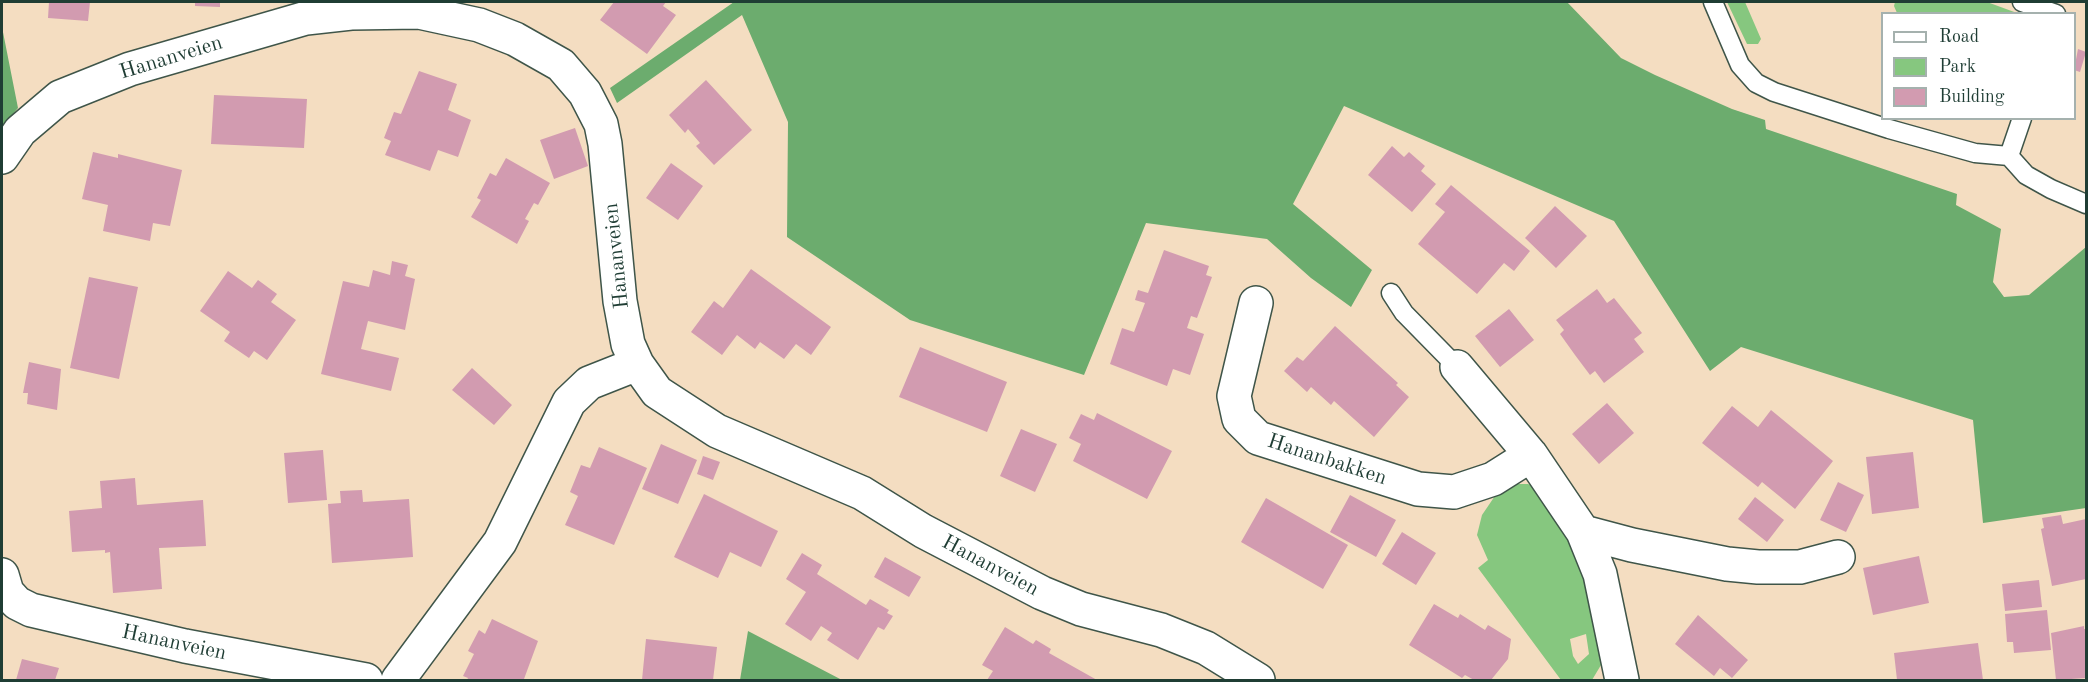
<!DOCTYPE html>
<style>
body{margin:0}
#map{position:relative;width:2088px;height:682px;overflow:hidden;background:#f4ddc1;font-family:"Old Standard TT",serif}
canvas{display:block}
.frame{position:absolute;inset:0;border:3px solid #1f3d34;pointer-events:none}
.legend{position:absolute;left:1881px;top:12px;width:195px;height:108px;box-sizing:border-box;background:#fff;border:2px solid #a5b1ae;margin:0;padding:8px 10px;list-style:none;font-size:18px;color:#1f3d34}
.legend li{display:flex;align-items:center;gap:12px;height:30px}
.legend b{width:30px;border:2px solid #a5b1ae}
</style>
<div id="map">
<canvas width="2088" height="682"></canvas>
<div class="frame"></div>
<ul class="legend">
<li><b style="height:8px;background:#fff"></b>Road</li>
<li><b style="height:16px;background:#86c77f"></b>Park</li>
<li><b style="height:16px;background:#d29bb0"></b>Building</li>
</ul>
</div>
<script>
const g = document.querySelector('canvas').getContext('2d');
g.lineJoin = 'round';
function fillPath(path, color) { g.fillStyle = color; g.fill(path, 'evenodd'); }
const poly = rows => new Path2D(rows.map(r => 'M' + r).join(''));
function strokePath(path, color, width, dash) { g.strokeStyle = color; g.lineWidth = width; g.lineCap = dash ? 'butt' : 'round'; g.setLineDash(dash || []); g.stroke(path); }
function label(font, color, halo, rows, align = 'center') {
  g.font = font + ' "Old Standard TT",serif'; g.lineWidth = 4.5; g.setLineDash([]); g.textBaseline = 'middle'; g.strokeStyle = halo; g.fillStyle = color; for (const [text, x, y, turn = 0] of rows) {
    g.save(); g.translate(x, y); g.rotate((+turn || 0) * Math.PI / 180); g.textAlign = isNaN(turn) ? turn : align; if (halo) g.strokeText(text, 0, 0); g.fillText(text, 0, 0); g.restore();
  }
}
fillPath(poly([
 [1727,2,1745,2,1761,39,1758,44,1747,44],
 [1895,2,1987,2,2017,13,1897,13,1894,6],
 [1510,484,1528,484,1541,490,1583,559,1604,660,1592,680,1561,680,1478,568,1488,560,1477,535,1482,515,1499,490],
 [1586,634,1589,654,1578,664,1573,656,1570,639]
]), '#86c77f');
fillPath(poly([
 [734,2,1567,2,1621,58,1655,75,1732,109,1765,120,1766,129,1957,194,1956,205,2001,229,1993,282,2004,297,2029,295,2086,247,2086,508,1983,523,1973,420,1741,347,1710,371,1614,221,1344,106,1293,204,1372,270,1351,307,1311,278,1267,239,1146,223,1084,375,910,320,787,237,788,122,742,15,617,103,610,88],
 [2,27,18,108,2,127],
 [748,631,842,680,740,680]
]), '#6cac6e');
fillPath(poly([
 [49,2,90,2,88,21,48,18],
 [195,2,220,2,220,7,195,6],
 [614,2,666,2,663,6,676,15,647,54,600,20],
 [2078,49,2086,52,2080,72,2074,70],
 [419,71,457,84,448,110,471,120,458,157,438,150,430,171,385,155,391,141,384,138,394,112,401,114],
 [706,80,752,130,714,165,696,146,700,143,688,129,685,133,669,115],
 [214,95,307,99,304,148,211,144],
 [575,128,588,166,554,179,540,140],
 [1392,146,1404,157,1409,152,1425,166,1421,171,1436,184,1412,212,1368,175],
 [93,152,118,158,118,154,182,170,170,226,153,223,150,241,103,231,108,205,82,199],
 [506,158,550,183,538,205,534,203,525,219,529,221,517,244,471,217,481,200,477,198,490,173,496,176],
 [671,163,703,186,678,220,646,198],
 [1451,185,1530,251,1514,271,1504,263,1477,294,1418,244,1445,212,1435,204],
 [1555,206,1587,236,1556,268,1525,238],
 [1164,250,1209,266,1206,275,1212,277,1197,318,1191,316,1187,328,1204,334,1190,375,1173,369,1167,386,1110,364,1122,328,1134,332,1145,303,1135,300,1138,290,1148,293],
 [392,261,408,265,405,276,415,279,405,330,368,321,361,349,399,358,391,391,321,374,343,281,369,287,373,270,390,275],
 [751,269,831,327,811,355,796,344,784,359,760,342,755,349,737,335,722,355,691,332,714,301,723,308],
 [228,271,252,288,258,280,277,294,271,302,296,320,267,360,254,351,249,358,224,341,230,332,200,311],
 [89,277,138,287,119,379,70,368],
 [1597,289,1607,303,1614,298,1642,333,1634,339,1644,352,1604,383,1595,371,1590,375,1575,355,1560,334,1564,330,1556,320],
 [1509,309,1534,340,1500,367,1475,336],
 [1335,326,1398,383,1396,385,1409,397,1374,437,1334,401,1331,405,1311,387,1307,392,1284,371,1297,357,1303,361],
 [920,347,1007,382,987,432,899,397],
 [29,362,61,369,57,410,27,404,28,393,23,393],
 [472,368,512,405,494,425,452,390],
 [1607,403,1634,433,1599,464,1572,434],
 [1732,406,1758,427,1771,410,1833,461,1795,509,1762,482,1758,487,1702,443],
 [1097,413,1172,451,1147,499,1073,461,1081,444,1069,438,1081,414,1094,420],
 [1021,429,1057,444,1035,492,1000,476],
 [661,444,697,460,678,504,642,489],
 [599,447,647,468,614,545,565,525,578,496,570,492,581,465,590,468],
 [323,450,327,500,288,503,284,453],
 [1913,452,1919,508,1872,514,1866,457],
 [703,456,720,462,713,480,697,474],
 [135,478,137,505,203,500,206,546,159,548,162,589,113,593,110,552,105,553,105,550,72,552,69,511,102,508,100,481],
 [1838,482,1864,495,1846,532,1820,520],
 [362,490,363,502,409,499,413,557,332,563,328,504,341,503,340,491],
 [704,494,778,531,761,567,730,552,718,578,674,557],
 [1350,495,1396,520,1376,557,1330,532],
 [1755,497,1784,520,1767,542,1738,519],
 [1266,498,1348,545,1323,589,1241,542],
 [2061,515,2063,524,2086,519,2086,579,2052,586,2041,529,2044,528,2042,518],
 [1402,532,1436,553,1416,585,1382,564],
 [802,553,822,565,817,574,866,605,870,599,889,610,887,613,893,616,884,630,878,627,858,660,827,640,832,633,821,626,811,641,785,624,806,592,786,579],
 [1919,556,1929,603,1873,615,1863,568],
 [885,557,921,577,909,597,874,577],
 [2039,580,2042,607,2005,611,2002,584],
 [1434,604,1458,618,1460,614,1485,630,1488,625,1511,639,1508,659,1491,680,1474,680,1465,675,1462,678,1409,645],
 [2047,610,2051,650,2014,653,2013,642,2007,642,2005,614],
 [1698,615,1748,660,1732,678,1720,668,1714,676,1675,644],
 [492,619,538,641,524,679,467,680,468,678,463,676,474,654,468,651,479,630,485,634],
 [2084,626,2084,629,2086,629,2086,678,2056,680,2051,633],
 [1005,627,1033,644,1036,640,1051,649,1049,653,1097,680,987,680,993,671,982,665],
 [646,639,717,647,713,680,642,680],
 [1978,643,1983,680,1897,680,1894,653],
 [22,659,59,668,55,680,16,680]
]), '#d29bb0');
const lane = poly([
 [1713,2,1740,65,1756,83,1774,92,1889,129,1975,153,2009,156,2022,118],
 [2022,2,2056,14],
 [2009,156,2026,175,2051,189,2086,204],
 [1391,293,1404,313,1457,367]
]);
const street = poly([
 [2,157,20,131,60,97,130,69,306,18,351,13,419,12,479,25,515,39,561,65,585,93,601,124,605,144,620,301,628,344,637,364,657,392,717,431,862,493,923,531,1042,593,1081,609,1161,630,1206,648,1258,680],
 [1256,303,1234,396,1239,419,1258,438,1418,489,1454,492,1493,479,1531,455],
 [1457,367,1531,455,1583,532,1600,574,1622,680],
 [1583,532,1632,545,1727,564,1758,567,1800,567,1838,557],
 [2,575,7,592,17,603,31,610,185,646,366,680],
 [398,680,500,542,569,402,589,383,637,364]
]);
strokePath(lane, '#3f5549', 21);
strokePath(street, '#3f5549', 36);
strokePath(lane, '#fff', 18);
strokePath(street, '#fff', 33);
label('21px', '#1f3d34', '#fff', [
 ["Hananveien",171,58,-17],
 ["Hananveien",617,256,-96],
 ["Hananbakken",1327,460,18],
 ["Hananveien",990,566,28],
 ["Hananveien",174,643,12]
]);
</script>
